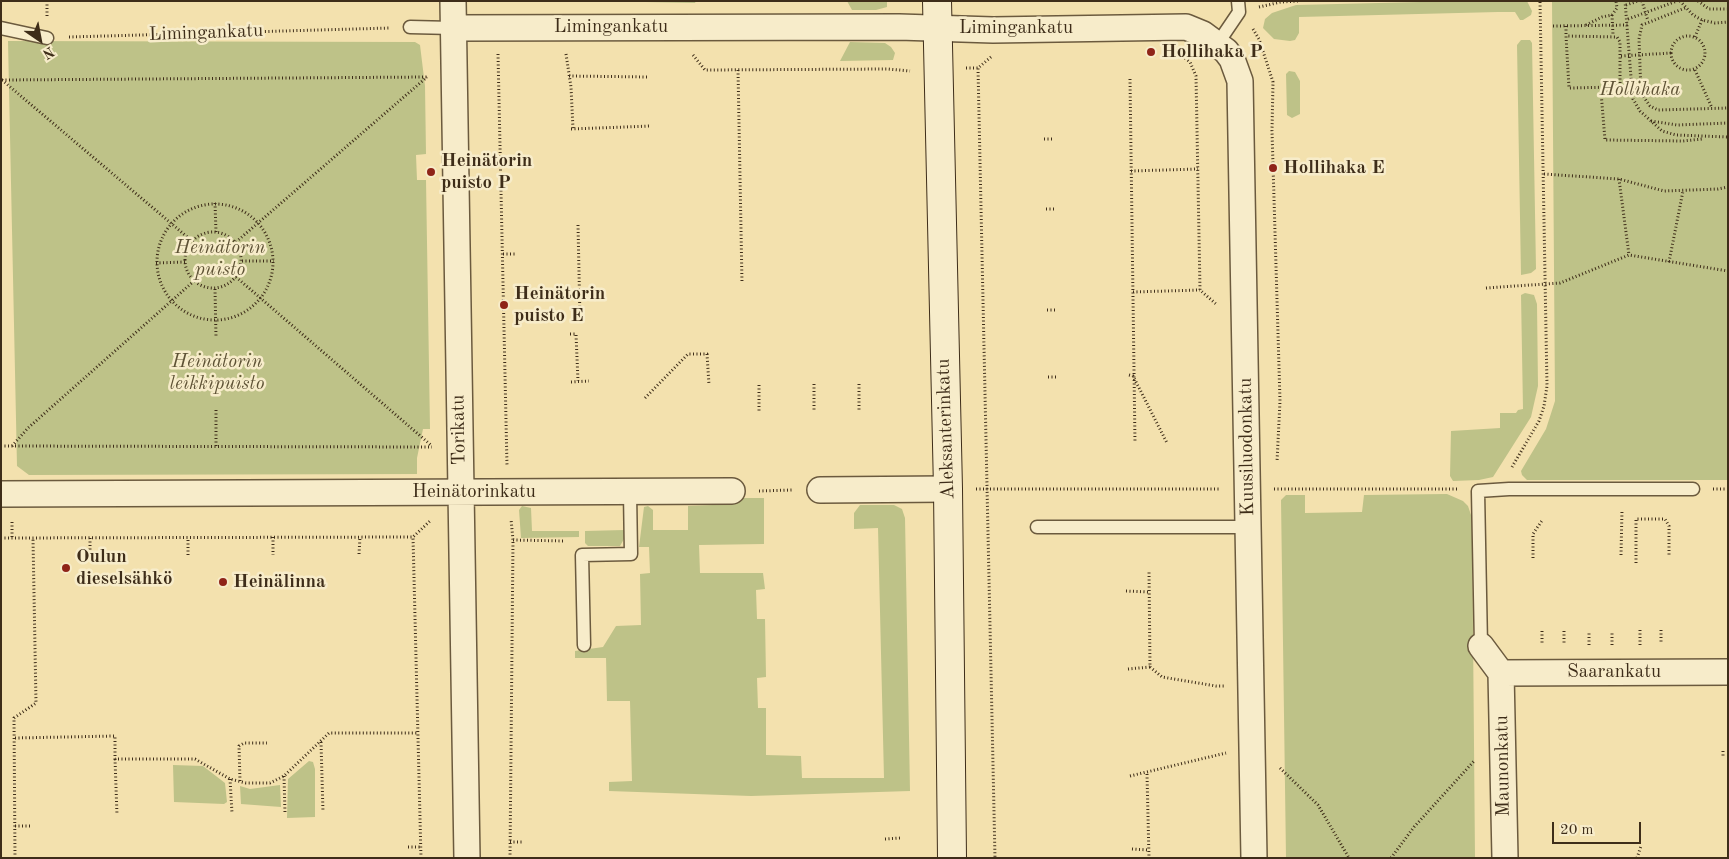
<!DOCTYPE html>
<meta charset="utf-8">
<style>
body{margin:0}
#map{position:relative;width:1729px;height:859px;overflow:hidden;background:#f3e1ae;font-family:"Old Standard TT",serif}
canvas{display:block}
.frame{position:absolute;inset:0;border:2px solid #3e2d19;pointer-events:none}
.north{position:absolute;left:15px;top:15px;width:50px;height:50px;-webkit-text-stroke:4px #f7ecca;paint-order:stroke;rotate:147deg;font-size:14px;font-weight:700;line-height:20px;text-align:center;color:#3e2d19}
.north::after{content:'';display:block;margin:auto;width:18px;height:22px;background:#3e2d19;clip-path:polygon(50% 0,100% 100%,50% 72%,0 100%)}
.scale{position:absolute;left:1552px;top:822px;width:89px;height:22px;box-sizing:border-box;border:2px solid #3e2d19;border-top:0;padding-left:6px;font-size:15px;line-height:18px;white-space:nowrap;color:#3e2d19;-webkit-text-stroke:4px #f7ecca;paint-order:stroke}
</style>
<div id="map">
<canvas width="1729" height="859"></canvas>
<div class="frame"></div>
<div class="north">N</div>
<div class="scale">20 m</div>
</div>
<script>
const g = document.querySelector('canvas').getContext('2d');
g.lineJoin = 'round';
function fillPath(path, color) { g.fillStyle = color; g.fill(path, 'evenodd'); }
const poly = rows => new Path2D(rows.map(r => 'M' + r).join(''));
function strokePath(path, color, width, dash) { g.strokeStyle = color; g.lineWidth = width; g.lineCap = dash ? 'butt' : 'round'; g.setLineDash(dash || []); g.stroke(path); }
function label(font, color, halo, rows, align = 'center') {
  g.font = font + ' "Old Standard TT",serif'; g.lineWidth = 5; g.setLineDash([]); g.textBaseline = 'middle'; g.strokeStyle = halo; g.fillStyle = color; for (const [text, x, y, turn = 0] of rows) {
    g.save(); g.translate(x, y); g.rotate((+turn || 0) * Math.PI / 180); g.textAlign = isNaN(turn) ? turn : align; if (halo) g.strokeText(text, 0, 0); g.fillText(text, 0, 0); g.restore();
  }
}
fillPath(poly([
 [596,1,696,1,695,3],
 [847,1,887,1,887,7,876,10,852,10],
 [1461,1,1527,1,1532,11,1531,15,1523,20,1520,20,1515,12,1498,12,1299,17,1299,33,1295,40,1290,41,1274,39,1263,28,1265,19,1272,13,1296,5],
 [1552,1,1728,1,1728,480,1527,480,1522,475,1521,471,1546,429,1555,401],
 [1521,40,1530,40,1532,43,1536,269,1531,273,1521,275,1517,45],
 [8,41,415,42,420,45,425,86,426,154,416,155,417,180,426,180,430,429,423,429,417,458,417,474,29,475,17,466],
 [850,42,885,43,891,47,895,53,893,60,840,61],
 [1289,71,1295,72,1300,81,1300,114,1292,118,1287,115,1286,74],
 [1525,293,1534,295,1537,304,1538,386,1531,417,1493,477,1479,480,1453,481,1450,476,1451,431,1500,428,1500,413,1516,413,1518,410,1523,409,1521,295],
 [1447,494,1463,501,1468,506,1472,518,1475,858,1286,858,1281,500,1286,495,1305,495,1305,513,1362,512,1364,495],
 [725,498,764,498,764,544,699,545,700,573,763,573,765,589,756,590,757,619,765,619,766,677,757,678,758,708,766,708,766,755,801,756,802,778,884,778,878,528,854,529,854,513,860,505,894,505,902,509,905,518,910,791,751,796,609,791,609,782,632,781,630,701,607,701,606,658,575,658,575,651,603,647,616,626,641,625,640,574,650,573,649,547,639,547,644,507,648,506,653,510,653,530,688,530,688,506,712,505],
 [522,506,531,508,532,531,579,531,579,537,521,538,519,510],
 [624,530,624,539,620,546,588,546,585,543,585,531],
 [309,761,313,762,315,769,315,817,287,818,288,779],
 [173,765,203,766,225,783,227,802,224,804,174,802],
 [280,785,281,807,241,804,240,786,250,789]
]), '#bec288');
const service = poly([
 [410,27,453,28],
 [1,28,47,38],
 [1218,43,1239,12,1238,1],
 [1037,527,1248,527],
 [584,645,582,555,631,554,630,492],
 [1481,646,1478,491,1509,489,1693,489]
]);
const minor = poly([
 [453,1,467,858],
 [453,28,899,27,993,30,1186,27,1203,34,1226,51,1232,59,1240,81,1254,858],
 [820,490,948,489],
 [1,494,732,491],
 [1481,646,1501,673],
 [1501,673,1728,672],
 [1501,673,1505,858]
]);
const secondary = poly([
 [937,1,948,489,952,858]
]);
strokePath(service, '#6b5a3e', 15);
strokePath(minor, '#6b5a3e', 28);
strokePath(secondary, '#3e2d19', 30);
strokePath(poly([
 [47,1,47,16],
 [1625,1,1632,90,1633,99,1640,111,1662,131,1676,135,1728,137],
 [1642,1,1648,21],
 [1680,1,1693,15,1702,20,1715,23,1728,22],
 [1698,1,1709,9,1728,9],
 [1626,5,1638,1],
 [1259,7,1281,2,1298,1],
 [1685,8,1642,25,1639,39,1641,93,1650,106,1658,110,1728,108],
 [1612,15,1613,35],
 [1628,19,1677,1],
 [1586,25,1602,17,1612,15,1617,8,1616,1],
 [1553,26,1629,25],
 [1566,26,1566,36,1569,88,1616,87,1620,85,1620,42,1617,37,1566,36],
 [1253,29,1259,39,1273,82,1272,131,1280,401,1277,462],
 '1671 53a17 17 0 1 1 34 0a17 17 0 1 1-34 0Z',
 [69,37,390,28],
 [1695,37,1702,20],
 [498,54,507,466],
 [566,54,571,87,573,129],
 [693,55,705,70,888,69,910,71],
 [1621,56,1671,53],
 [991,57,978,68,995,858],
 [1185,58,1190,62,1196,76,1200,290,1216,304],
 [966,68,978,68],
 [738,70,742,283],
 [1695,70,1712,108],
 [569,76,649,77],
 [1130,79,1135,443],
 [2,80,427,77],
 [2,80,192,241],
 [1632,90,1601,92,1605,140,1683,141,1702,139],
 [1651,121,1677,125,1728,123],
 [571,129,651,126],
 [1044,139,1054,139],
 [1131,171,1198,169],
 [1544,174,1619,179,1664,191,1718,189,1728,187],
 [1619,179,1629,255],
 [215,203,216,232],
 '157 262a58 58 0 1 1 116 0a58 58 0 1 1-116 0Z',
 [1046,209,1055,209],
 [578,225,580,319],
 '185 260a28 28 0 1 1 56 0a28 28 0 1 1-56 0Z',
 [236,242,427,77],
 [503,254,515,254],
 [242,261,274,261],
 [1669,262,1683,191],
 [156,263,185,262],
 [236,277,432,446],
 [1486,288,1560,283,1629,255,1728,271],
 [215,289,216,337],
 [1133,292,1200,290],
 [1047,310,1057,310],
 [570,334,576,334,578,381],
 [1129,375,1133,376,1167,443],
 [1048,377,1058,377],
 [571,382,589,381],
 [814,384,814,411],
 [859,384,859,411],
 [759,385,759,412],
 [645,398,688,354,707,354,709,385],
 [216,410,216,446],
 [1,446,432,447],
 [12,446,28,428,194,281],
 [1512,467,1539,421,1544,406,1547,386,1540,1],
 [976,489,1220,489],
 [1274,489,1458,489],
 [1713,489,1728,489],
 [759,491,792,490],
 [12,522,12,539],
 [273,537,273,555],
 [1,538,413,537],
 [90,538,90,556],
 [513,540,565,541],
 [359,554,360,537],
 [188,555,188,538],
 [1621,555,1622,510],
 [1533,558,1533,534,1543,519],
 [1636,563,1636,519,1665,519,1669,526,1669,557],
 [1126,591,1149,592],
 [1640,630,1640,645],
 [1661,630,1661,644],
 [1542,631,1542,645],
 [1564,631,1564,645],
 [1589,645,1589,631],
 [1612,645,1612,631],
 [1150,667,1162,677,1216,686,1225,686],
 [1128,669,1150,667,1149,571],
 [15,738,115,736,115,759,195,759,230,779,246,783,270,783,284,776,329,733,418,733],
 [321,742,323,812],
 [1723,751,1723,757],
 [115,759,117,815],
 [1280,768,1318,805,1349,858],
 [1147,774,1149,858],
 [284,776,285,813],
 [1130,776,1226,753],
 [230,779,232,813],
 [240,781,239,746,244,743,267,743],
 [15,826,31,826],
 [885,839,901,838],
 [510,842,522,842],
 [408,847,420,847],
 [1132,849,1149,850],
 [15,858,14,718,36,703,33,539],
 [421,858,413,537,430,521],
 [510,858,513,540,511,519],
 [1391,858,1414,827,1475,760],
 [1637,858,1641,846]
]), '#3e2d19', 3, [1, 2.5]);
strokePath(service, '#f7ecca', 12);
strokePath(minor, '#f7ecca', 25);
strokePath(secondary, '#f7ecca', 28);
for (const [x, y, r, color] of [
 [1151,52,5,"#8f2418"],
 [1273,168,5,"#8f2418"],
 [431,172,5,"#8f2418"],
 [504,305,5,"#8f2418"],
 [66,568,5,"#8f2418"],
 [223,582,5,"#8f2418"]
]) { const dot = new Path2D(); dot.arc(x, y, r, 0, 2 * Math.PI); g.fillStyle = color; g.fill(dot); strokePath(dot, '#f7ecca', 2); }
label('19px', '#3e2d19', '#f7ecca', [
 ["Limingankatu",611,27],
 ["Limingankatu",1016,28],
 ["Limingankatu",206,33,-2],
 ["Aleksanterinkatu",946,429,-92],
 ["Torikatu",459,430,-91],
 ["Kuusiluodonkatu",1247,447,-91],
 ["Heinätorinkatu",474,492],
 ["Saarankatu",1614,672],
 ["Maunonkatu",1503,766,-91]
]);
label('bold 19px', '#3e2d19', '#f7ecca', [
 ["Hollihaka P",1161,52],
 ["Heinätorin",441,161],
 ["puisto P",441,183],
 ["Hollihaka E",1283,168],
 ["Heinätorin",514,294],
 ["puisto E",514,316],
 ["Oulun",76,557],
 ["dieselsähkö",76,579],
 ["Heinälinna",233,582]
], 'left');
label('italic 19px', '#5e5235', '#f7ecca', [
 ["Hollihaka",1640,90],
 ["Heinätorin",220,248],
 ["puisto",220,270],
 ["Heinätorin",217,362],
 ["leikkipuisto",217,384]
]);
</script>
